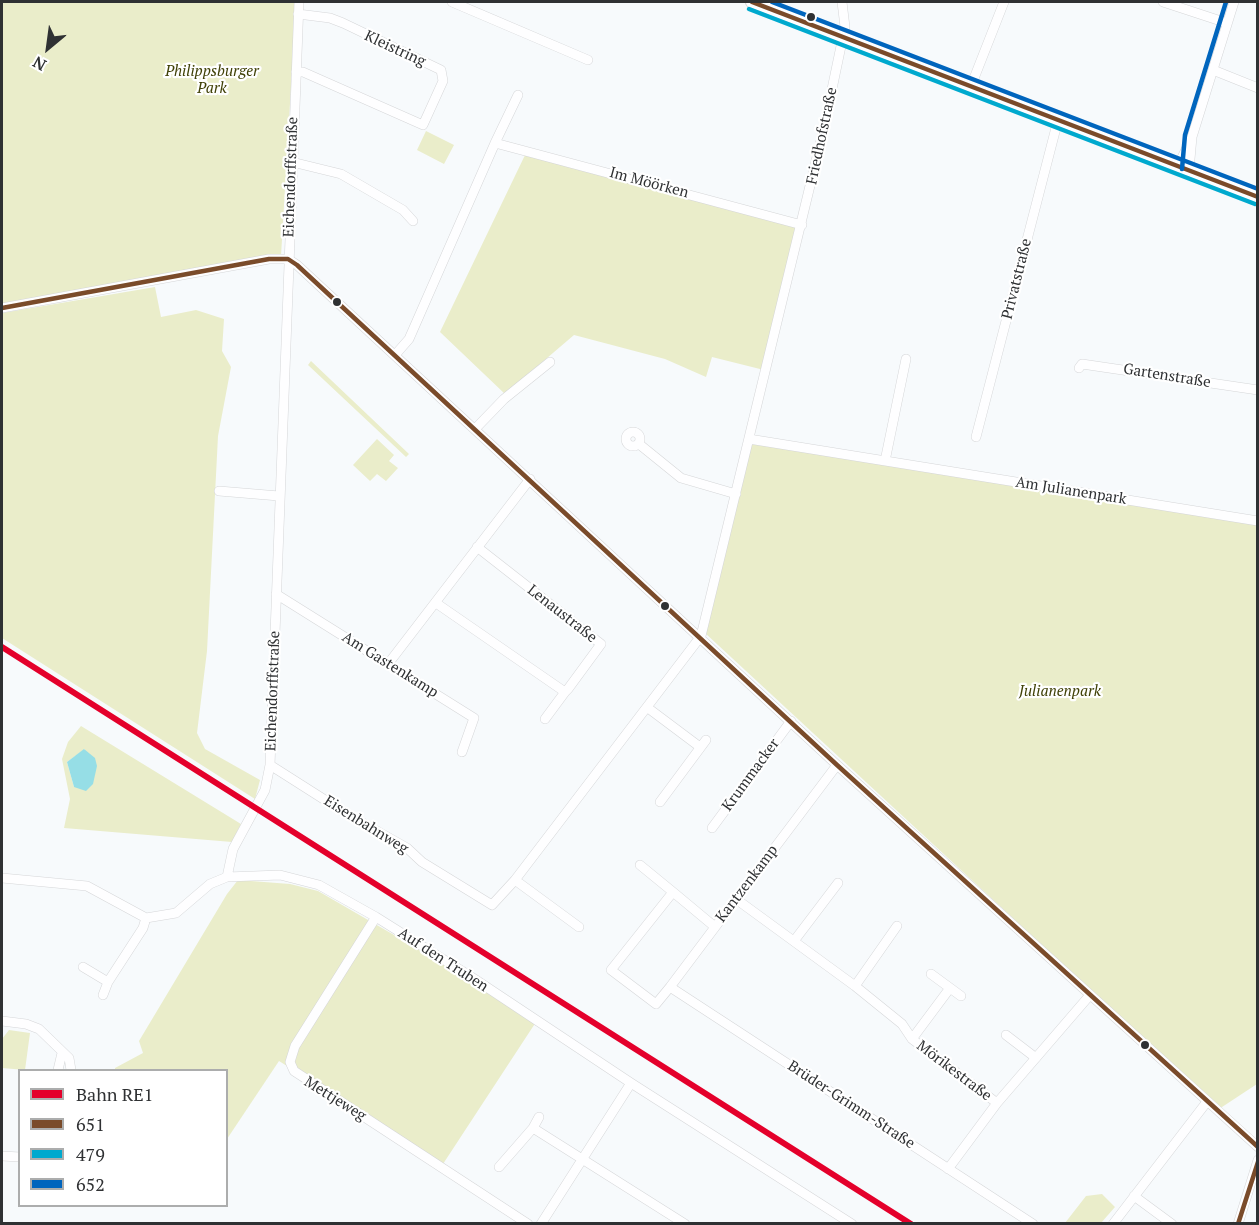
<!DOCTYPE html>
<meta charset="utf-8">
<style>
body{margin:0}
#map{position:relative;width:1259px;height:1225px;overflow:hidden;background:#f7fafc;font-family:"PT Serif",serif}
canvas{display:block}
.frame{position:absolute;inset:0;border:3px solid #2f3133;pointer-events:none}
.legend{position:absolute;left:18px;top:1069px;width:210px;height:138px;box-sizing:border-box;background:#fff;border:2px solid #acadad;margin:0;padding:8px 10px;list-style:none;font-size:18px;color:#2f3133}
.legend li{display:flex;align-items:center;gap:12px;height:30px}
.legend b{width:30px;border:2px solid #acadad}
.north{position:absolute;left:18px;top:18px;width:60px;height:60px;-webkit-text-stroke:4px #fff;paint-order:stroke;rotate:209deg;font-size:16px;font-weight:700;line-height:24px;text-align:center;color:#2f3133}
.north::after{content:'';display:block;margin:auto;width:21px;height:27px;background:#2f3133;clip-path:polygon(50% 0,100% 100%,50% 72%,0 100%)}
</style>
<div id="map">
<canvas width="1259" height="1225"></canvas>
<div class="frame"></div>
<ul class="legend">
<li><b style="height:8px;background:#e4002b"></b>Bahn RE1</li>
<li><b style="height:8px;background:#7a4b2a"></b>651</li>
<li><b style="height:8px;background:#00a9ce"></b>479</li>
<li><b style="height:8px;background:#0065bd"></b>652</li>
</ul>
<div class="north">N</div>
</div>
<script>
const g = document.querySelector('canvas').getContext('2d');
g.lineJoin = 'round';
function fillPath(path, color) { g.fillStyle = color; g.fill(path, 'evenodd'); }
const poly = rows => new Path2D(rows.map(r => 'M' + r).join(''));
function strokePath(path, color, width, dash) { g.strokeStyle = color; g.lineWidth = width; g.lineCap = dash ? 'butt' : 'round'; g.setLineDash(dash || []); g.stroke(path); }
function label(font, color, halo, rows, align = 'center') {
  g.font = font + ' "PT Serif",serif'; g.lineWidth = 4.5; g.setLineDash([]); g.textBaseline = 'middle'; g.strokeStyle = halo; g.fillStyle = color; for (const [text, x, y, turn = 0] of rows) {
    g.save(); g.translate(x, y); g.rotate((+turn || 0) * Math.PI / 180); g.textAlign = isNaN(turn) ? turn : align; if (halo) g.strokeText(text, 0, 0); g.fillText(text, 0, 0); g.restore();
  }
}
fillPath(poly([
 [2,2,296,2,281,256,2,305],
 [426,131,454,145,444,164,417,150],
 [526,153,797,228,764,370,712,357,706,377,665,359,574,335,505,394,440,332],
 [155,287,161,317,196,310,224,319,222,351,231,367,218,436,207,651,197,733,205,749,260,780,255,799,2,638,2,313],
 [311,361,409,454,406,457,308,365],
 [377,439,394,455,389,461,398,468,386,481,377,474,370,481,353,465],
 [752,443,1257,523,1257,1084,1219,1109,705,633],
 [81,726,241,824,232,842,64,828,70,799,62,759,68,742],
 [85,749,74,787,67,762],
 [238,880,290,884,318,891,470,979,536,1022,443,1164,279,1061,227,1139,226,1070,115,1070,115,1068,143,1053,139,1041,227,894],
 [9,1030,30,1033,25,1070,2,1068,2,1039],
 [1102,1194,1115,1207,1101,1223,1065,1223,1086,1196]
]), '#eaedca');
fillPath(poly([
 [84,749,95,758,97,766,93,784,86,791,74,787,67,762]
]), '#96dee6');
const minor = poly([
 [452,2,588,60],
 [1163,2,1227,23],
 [1213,70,1258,88],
 [296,72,303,72,423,125,443,81,441,70,343,23,330,18,298,14],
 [971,86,1004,2],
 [495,143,518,95],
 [292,162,341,174,403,210,413,221],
 [1178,166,1192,137,1234,2],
 [1189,170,1192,137],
 [2,308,269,259,288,259,297,265,837,765,1258,1147],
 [395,355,409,339,495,143,802,225],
 [1079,368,1082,364,1258,390],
 [475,429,504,399,550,362],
 '626 439a7 7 0 1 1 14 0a7 7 0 1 1-14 0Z',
 [976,437,1058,120],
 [749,439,1258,521],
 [639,444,681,478,736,494],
 [885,461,906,359],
 [219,491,279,496],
 [276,594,474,718,462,752],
 [436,603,565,692,568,689,601,644,477,547],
 [388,664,530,479],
 [648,708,700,747],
 [545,719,565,692],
 [270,765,347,814,407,848,422,862,492,905,515,880,701,636,823,132,845,27,842,2],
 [660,802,706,740],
 [712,828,791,721],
 [640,865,673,892],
 [227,877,233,849,265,790,270,765,299,2],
 [2,878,87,886,146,918,176,913,210,884,227,877,280,875,319,885,376,917,473,978,631,1083,852,1224],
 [515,880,579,927],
 [736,899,855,986,902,1024,912,1039,997,1103],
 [376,917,295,1046,290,1062,294,1071,528,1224],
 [715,927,673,892,611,970,656,1004,670,987,837,765],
 [794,941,838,883],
 [83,967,108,982,143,928,146,918],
 [931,974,961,996],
 [855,986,897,926],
 [670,987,1033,1224],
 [103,995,108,982],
 [2,1021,26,1024,39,1029,69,1058,71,1070],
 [1006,1035,1036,1058],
 [912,1039,950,988],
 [58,1070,62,1053],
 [533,1128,539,1117],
 [2,1156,20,1157],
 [499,1167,533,1128,685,1224],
 [948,1169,997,1103,1090,995],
 [1134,1196,1172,1224],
 [541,1224,631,1083],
 [1113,1224,1206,1103],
 [1238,1224,1258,1160]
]);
const major = poly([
 [752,2,1258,197]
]);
strokePath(minor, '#d5d6d8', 10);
strokePath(major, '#d5d6d8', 14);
strokePath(minor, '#fefeff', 9);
strokePath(major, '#fefeff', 12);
strokePath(poly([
 [752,2,1258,197],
 [2,308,269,259,288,259,297,265,837,765,1258,1147],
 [1238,1224,1258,1162]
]), '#7a4b2a', 4.5);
strokePath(poly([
 [749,9,1255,204]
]), '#00a9ce', 4.5);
strokePath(poly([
 [772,2,1258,189],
 [1182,169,1185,135,1226,2]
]), '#0065bd', 4.5);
strokePath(poly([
 [2,647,911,1224]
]), '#e4002b', 6);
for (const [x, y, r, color] of [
 [811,17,5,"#2f3133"],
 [337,302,5,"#2f3133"],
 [665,606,5,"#2f3133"],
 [1145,1045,5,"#2f3133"]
]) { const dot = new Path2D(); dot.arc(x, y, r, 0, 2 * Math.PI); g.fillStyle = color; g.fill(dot); strokePath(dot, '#fff', 2); }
label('15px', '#2f3133', '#fff', [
 ["Kleistring",395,49,25],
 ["Friedhofstraße",822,136,-78],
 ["Eichendorffstraße",291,177,-88],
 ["Im Möörken",649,183,15],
 ["Privatstraße",1017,279,-76],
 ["Gartenstraße",1167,376,9],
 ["Am Julianenpark",1071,491,9],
 ["Lenaustraße",562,614,38],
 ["Am Gastenkamp",390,665,32],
 ["Eichendorffstraße",273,691,-88],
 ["Krummacker",751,775,-54],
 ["Eisenbahnweg",366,825,32],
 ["Kantzenkamp",747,884,-53],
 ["Auf den Truben",443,960,33],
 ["Mörikestraße",954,1071,37],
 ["Mettjeweg",335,1099,32],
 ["Brüder-Grimm-Straße",851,1105,33]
]);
label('italic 15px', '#404107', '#fff', [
 ["Philippsburger",212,72],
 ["Park",212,89],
 ["Julianenpark",1060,692]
]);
</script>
